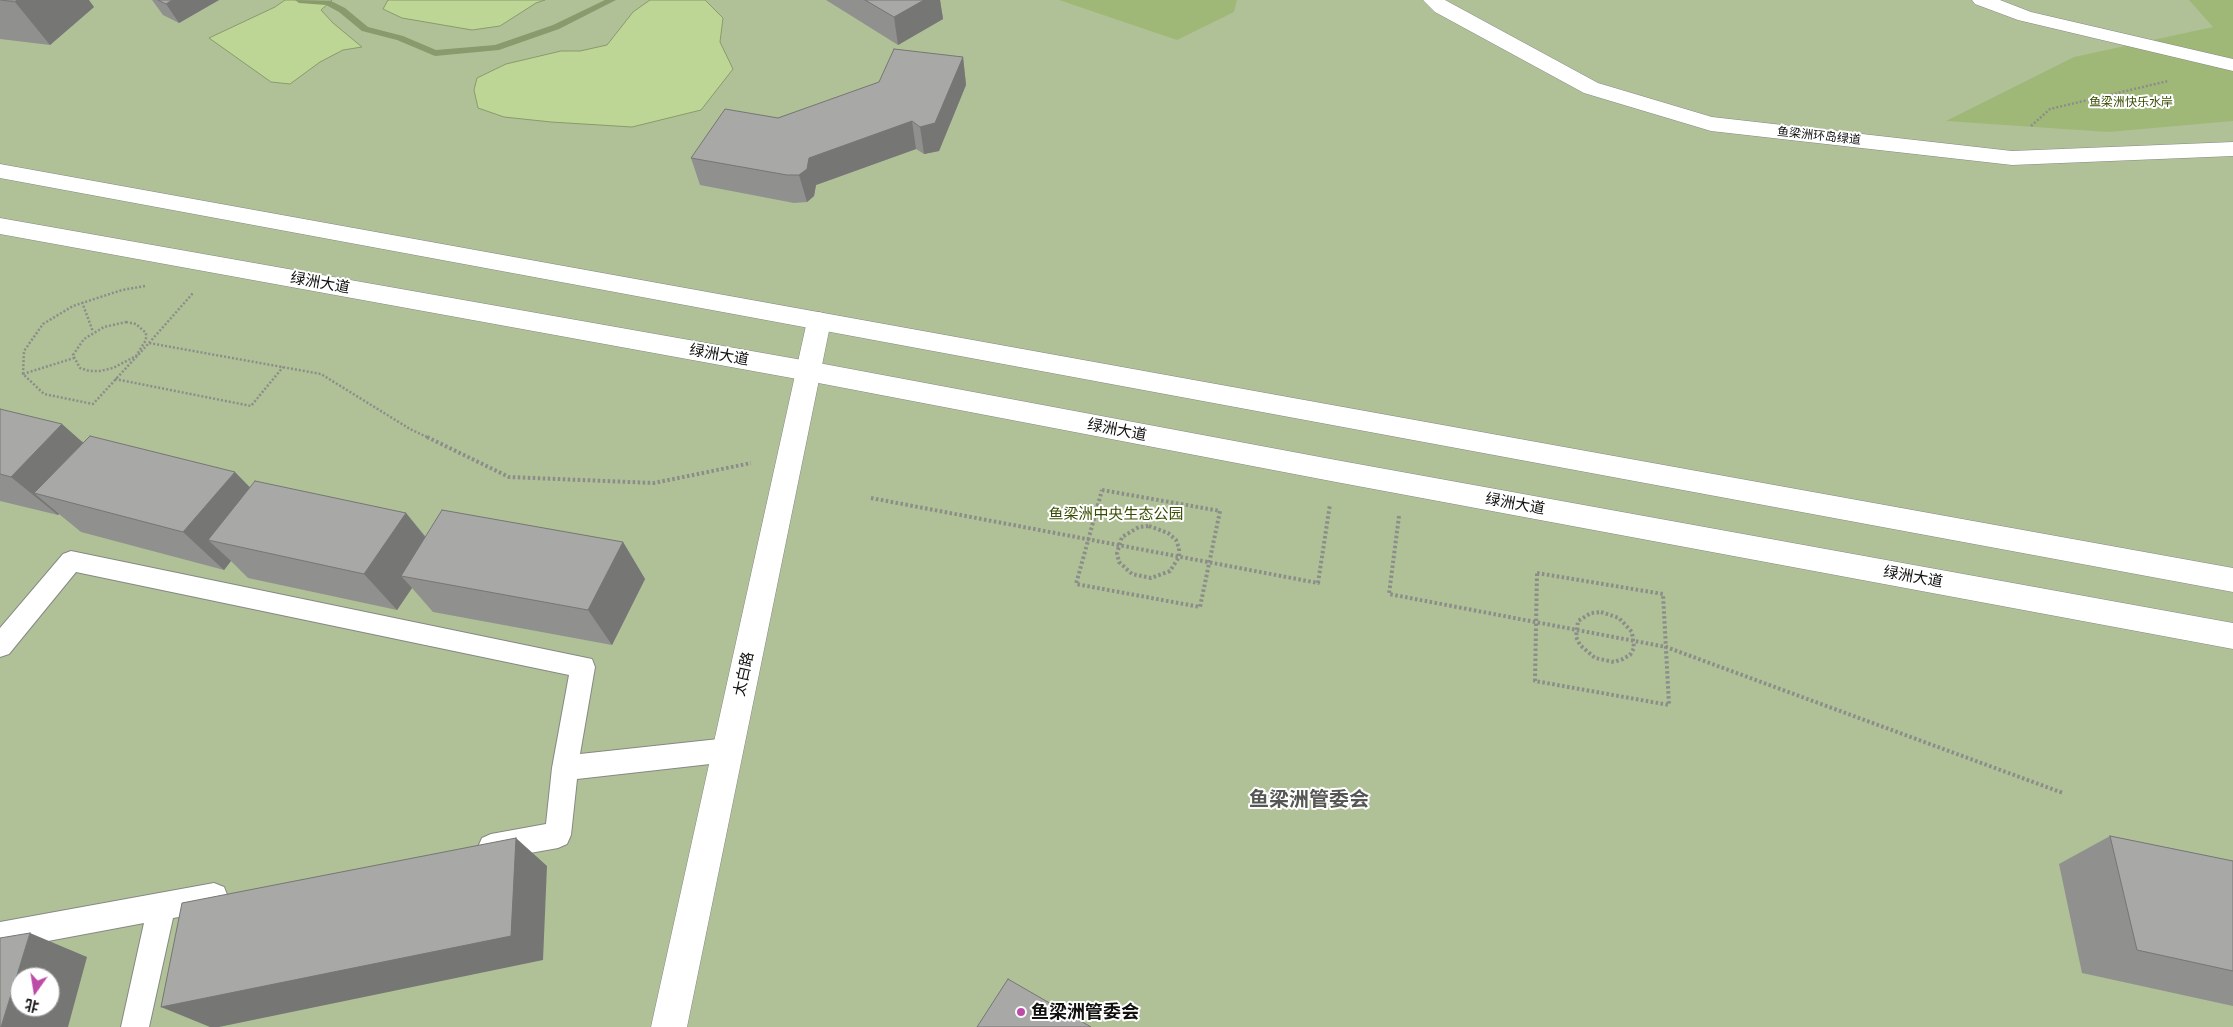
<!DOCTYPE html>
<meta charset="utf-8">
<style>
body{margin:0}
#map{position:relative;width:2233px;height:1027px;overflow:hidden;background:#e5e6e2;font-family:"Public Sans","Noto Sans SC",sans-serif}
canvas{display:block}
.north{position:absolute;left:10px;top:967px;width:50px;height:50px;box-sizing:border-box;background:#fff;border:1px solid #9f9f9f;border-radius:50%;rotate:193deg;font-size:14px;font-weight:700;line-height:20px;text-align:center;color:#10100f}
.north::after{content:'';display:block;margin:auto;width:18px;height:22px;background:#bd4ca8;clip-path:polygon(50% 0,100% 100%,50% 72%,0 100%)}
</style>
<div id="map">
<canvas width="2233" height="1027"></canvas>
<div class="north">北</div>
</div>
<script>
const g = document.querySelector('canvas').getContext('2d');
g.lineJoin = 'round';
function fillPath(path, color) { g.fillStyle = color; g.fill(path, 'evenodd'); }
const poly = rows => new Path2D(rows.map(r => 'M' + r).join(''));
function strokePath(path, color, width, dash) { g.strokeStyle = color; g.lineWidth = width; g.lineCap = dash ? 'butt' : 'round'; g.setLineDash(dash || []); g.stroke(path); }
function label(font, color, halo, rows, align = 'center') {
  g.font = font + ' "Public Sans","Noto Sans SC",sans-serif'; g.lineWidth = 4; g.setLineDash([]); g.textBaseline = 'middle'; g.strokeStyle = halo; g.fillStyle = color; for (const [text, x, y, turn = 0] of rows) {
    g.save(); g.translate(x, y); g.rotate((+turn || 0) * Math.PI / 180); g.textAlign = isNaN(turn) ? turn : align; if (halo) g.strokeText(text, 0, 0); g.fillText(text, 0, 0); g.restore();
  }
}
fillPath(poly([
 [0,0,2233,0,2233,1027,0,1027],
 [20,977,50,977,50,1007,20,1007]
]), '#b0c197');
fillPath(poly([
 [1059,0,1237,0,1234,12,1177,40],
 [2189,0,2233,0,2233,121,2108,132,1946,121,2074,57,2213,27]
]), '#9fb878');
const water = poly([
 [285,0,332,0,321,10,333,23,362,47,343,50,320,62,290,84,271,82,209,38,275,7,285,0],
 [388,0,545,0,536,3,500,26,472,30,402,18,383,9,388,0],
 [650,0,705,0,723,18,720,42,733,69,701,110,632,127,551,122,504,117,478,108,474,90,477,78,506,64,561,51,580,51,607,45,633,12,650,0]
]);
fillPath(water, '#bdd695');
strokePath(water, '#899b6d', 1);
fillPath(poly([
 [295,0,331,1,345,8,368,27,403,36,436,50,495,45,553,25,605,0,616,0,559,29,499,50,435,56,397,40,362,31,339,12,326,5,299,3,295,0]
]), '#899b6d');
const lane = poly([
 [71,551,592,659,595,667,580,754,728,738,737,742,741,750,737,758,728,762,577,779,571,835,567,844,558,848,491,860,482,856,478,847,482,838,491,834,546,824,552,768,569,675,76,572,9,654,0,657,0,628,63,554,71,551],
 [214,883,224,887,228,897,224,907,214,911,173,918,149,1027,121,1027,144,923,0,950,0,922,214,883]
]);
const street = poly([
 [1423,0,1445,0,1598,83,1712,117,2012,151,2233,142,2233,156,2012,165,1711,131,1584,93,1435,12,1423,0],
 [1972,0,2000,0,2031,12,2233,59,2233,71,2018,20,1975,4,1972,0],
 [819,312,828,315,831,321,687,1027,651,1027,807,321,810,315,819,312]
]);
const secondary = poly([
 [0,164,2233,568,2233,592,0,178,0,164],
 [0,218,808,361,1336,460,2233,623,2233,649,1336,482,808,381,0,234,0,218]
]);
strokePath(lane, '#868884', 2);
strokePath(street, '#868884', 1);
strokePath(secondary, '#868884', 1);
strokePath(poly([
 [2031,126,2050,109,2168,81],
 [145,286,122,290,73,306,43,324,24,351,23,374,44,394,93,404,149,343,321,374,410,429,429,438],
 [82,302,93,332],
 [126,322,136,324,146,333,146,340,136,356,113,368,100,371,89,371,80,368,73,355,84,339,104,327,126,322],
 [149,343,193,293],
 [23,374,74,358],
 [115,379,251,406,283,367]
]), '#8c8d8a', 2.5, [2, 2]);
strokePath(poly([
 [427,437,509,477,654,483,751,463],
 [1102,490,1220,511,1200,607,1076,584,1102,490],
 [871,498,1318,583,1330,504],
 [1399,516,1389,594,1666,647,2063,793],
 [1149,526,1168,533,1176,540,1179,548,1179,557,1170,571,1151,578,1132,574,1119,562,1117,553,1122,537,1139,527,1149,526],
 [1537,573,1663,594,1669,705,1535,681,1537,573],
 [1601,612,1619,618,1632,632,1634,648,1630,655,1623,659,1614,662,1595,658,1580,645,1576,637,1578,621,1591,613,1601,612]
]), '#8c8d8a', 4, [2.5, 2.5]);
fillPath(lane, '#fff');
fillPath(street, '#fff');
fillPath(secondary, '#fff');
fillPath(poly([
 [0,0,94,7,50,45,0,39],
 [152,0,219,0,179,23,163,15],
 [826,0,940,0,943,19,898,45],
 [963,57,966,85,939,151,924,154,916,149,816,185,814,196,807,202,794,203,700,185,691,158,778,118],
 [0,409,83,442,250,488,406,513,426,537,623,542,645,579,612,645,433,612,412,588,397,610,248,578,231,561,224,570,81,532,59,514,58,515,0,501],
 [2110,836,2233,861,2233,1006,2082,973,2059,864]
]), '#90918f');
fillPath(poly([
 [17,0,89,0,94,7,50,45,15,2],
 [172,0,219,0,179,23,166,4],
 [924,0,940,0,943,19,898,45,894,17],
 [963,57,966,85,939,151,924,154,920,127],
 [912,121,916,149,816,185,814,196,807,202,799,175,809,158],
 [62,424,106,463,34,493,59,514,58,515,11,477],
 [235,472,272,510,208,540,231,561,224,570,183,532],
 [406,513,436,551,401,576,412,588,397,610,364,574],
 [623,542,645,579,612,645,588,610],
 [516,838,547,866,543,960,219,1027,210,1027,161,1007],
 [30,933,87,957,68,1027,1,1027],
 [20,977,50,977,50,1007,20,1007]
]), '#767674');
const building = poly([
 [1,0,17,0,15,2,1,0],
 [158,0,172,0,166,4,158,0],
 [865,0,924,0,894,17,865,0],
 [894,49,963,57,935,123,920,127,912,121,809,158,807,169,799,175,787,175,691,158,725,109,778,118,879,82,894,49],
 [0,409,62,424,11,477,0,474,0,409],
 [90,436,235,472,183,532,34,493,90,436],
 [255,481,406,513,364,574,208,540,255,481],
 [442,510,623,542,588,610,401,576,442,510],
 [2110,836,2233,861,2233,971,2137,950,2110,836],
 [516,838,511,936,161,1007,182,903,516,838],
 [30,933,1,1027,0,1027,0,938,30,933],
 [1008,979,1091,1027,977,1027,1008,979]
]);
fillPath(building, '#a8a9a6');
strokePath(building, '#767674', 1);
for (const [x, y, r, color] of [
 [1021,1012,5,"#bd4ca8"]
]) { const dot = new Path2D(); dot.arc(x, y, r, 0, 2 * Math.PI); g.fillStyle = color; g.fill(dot); strokePath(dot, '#fff', 2); }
label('12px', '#384d02', '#fff', [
 ["鱼梁洲快乐水岸",2131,102]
]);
label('12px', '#10100f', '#fff', [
 ["鱼梁洲环岛绿道",1819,136,6]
]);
label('15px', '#10100f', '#fff', [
 ["绿洲大道",320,283,10],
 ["绿洲大道",719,355,10],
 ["绿洲大道",1117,430,11],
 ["绿洲大道",1515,504,10],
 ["绿洲大道",1913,577,10],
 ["太白路",744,674,-78]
]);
label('15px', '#384d02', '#fff', [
 ["鱼梁洲中央生态公园",1116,514]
]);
label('bold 18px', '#10100f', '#fff', [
 ["鱼梁洲管委会",1031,1012]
], 'left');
label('bold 20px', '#565754', '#fff', [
 ["鱼梁洲管委会",1309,800]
]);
</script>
